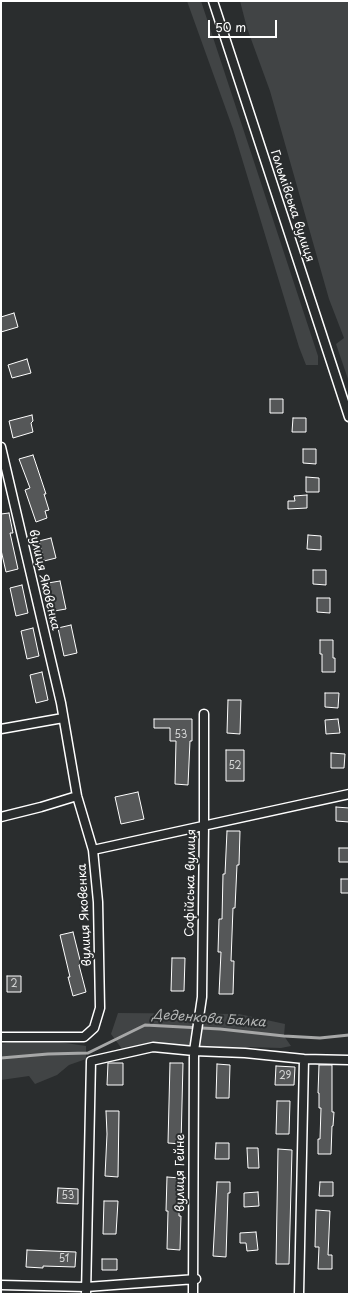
<!DOCTYPE html>
<meta charset="utf-8">
<style>
body{margin:0}
#map{position:relative;width:350px;height:1295px;overflow:hidden;background:#2a2d2e;font-family:"Playpen Sans",sans-serif}
canvas{display:block}
.frame{position:absolute;inset:0;border:2px solid #fff;pointer-events:none}
.scale{position:absolute;left:208px;top:20px;width:69px;height:18px;box-sizing:border-box;border:2px solid #fff;border-top:0;padding-left:5px;font-size:12px;line-height:14px;white-space:nowrap;color:#fff;-webkit-text-stroke:3px #2a2d2e;paint-order:stroke}
</style>
<div id="map">
<canvas width="350" height="1295"></canvas>
<div class="frame"></div>
<div class="scale">50 m</div>
</div>
<script>
const g = document.querySelector('canvas').getContext('2d');
g.lineJoin = 'round';
function fillPath(path, color) { g.fillStyle = color; g.fill(path, 'evenodd'); }
const poly = rows => new Path2D(rows.map(r => 'M' + r).join(''));
function strokePath(path, color, width, dash) { g.strokeStyle = color; g.lineWidth = width; g.lineCap = dash ? 'butt' : 'round'; g.setLineDash(dash || []); g.stroke(path); }
function label(font, color, halo, rows, align = 'center') {
  g.font = font + ' "Playpen Sans",sans-serif'; g.lineWidth = 4; g.setLineDash([]); g.textBaseline = 'middle'; g.strokeStyle = halo; g.fillStyle = color; for (const [text, x, y, turn = 0] of rows) {
    g.save(); g.translate(x, y); g.rotate((+turn || 0) * Math.PI / 180); g.textAlign = isNaN(turn) ? turn : align; if (halo) g.strokeText(text, 0, 0); g.fillText(text, 0, 0); g.restore();
  }
}
fillPath(poly([
 [187,1,201,1,318,356,318,365,306,365,299,347,233,129],
 [240,1,349,1,349,382,336,344,344,338,329,299,270,91,247,28],
 [118,1013,239,1014,285,1024,284,1036,291,1046,281,1048,248,1047,122,1049,111,1034],
 [18,1041,52,1041,86,1046,86,1059,69,1065,57,1075,35,1084,29,1076,1,1080,1,1044]
]), '#414445');
strokePath(poly([
 [1,1058,48,1054,88,1053,145,1025,220,1029,284,1036,320,1038,349,1035]
]), '#a6a7a7', 3);
const building = poly([
 [14,313,18,327,1,332,1,317,14,313],
 [27,359,31,373,12,378,8,365,27,359],
 [270,399,283,399,283,413,270,413,270,399],
 [32,415,33,421,31,423,33,432,13,438,9,421,32,415],
 [293,418,306,418,306,432,292,432,293,418],
 [303,449,316,449,316,464,303,463,303,449],
 [33,455,46,494,44,494,49,510,45,511,47,518,36,522,25,490,30,488,19,459,33,455],
 [306,477,319,478,319,492,306,492,306,477],
 [307,495,307,508,288,509,288,501,295,501,294,496,307,495],
 [9,513,13,533,10,533,18,569,6,572,1,550,1,514,9,513],
 [308,535,321,536,321,550,307,549,308,535],
 [51,538,56,558,44,561,39,541,51,538],
 [313,570,326,570,326,585,313,584,313,570],
 [60,581,66,609,54,611,48,583,60,581],
 [22,585,28,613,16,616,10,588,22,585],
 [317,598,330,598,330,613,317,612,317,598],
 [71,625,77,653,64,656,58,628,71,625],
 [33,628,39,656,27,659,21,631,33,628],
 [320,640,333,640,333,658,335,658,335,672,322,672,322,654,320,654,320,640],
 [42,672,48,700,36,703,30,675,42,672],
 [325,693,339,693,338,708,325,707,325,693],
 [228,700,241,700,240,734,227,733,228,700],
 [154,719,192,719,192,741,190,741,188,785,175,784,176,741,170,741,170,728,154,728,154,719],
 [338,719,340,733,326,734,325,720,338,719],
 [226,750,244,750,244,781,226,781,226,750],
 [331,753,345,754,344,768,331,768,331,753],
 [138,792,144,819,121,824,115,797,138,792],
 [336,807,349,808,349,822,336,821,336,807],
 [227,831,240,831,239,865,237,865,235,908,233,908,231,961,234,961,233,994,219,994,221,952,218,952,219,919,222,919,223,874,225,874,227,831],
 [339,848,349,848,349,862,339,862,339,848],
 [341,879,349,879,349,893,341,893,341,879],
 [73,932,81,964,79,965,86,992,73,996,68,977,70,977,60,935,73,932],
 [172,958,185,958,184,991,171,991,172,958],
 [7,976,21,976,21,992,7,992,7,976],
 [108,1063,123,1063,123,1085,107,1085,108,1063],
 [170,1063,183,1063,181,1144,168,1143,170,1063],
 [217,1064,230,1065,229,1098,216,1098,217,1064],
 [319,1065,332,1065,332,1112,334,1112,333,1126,332,1126,331,1154,318,1154,318,1139,320,1139,321,1108,319,1108,319,1093,318,1093,319,1065],
 [276,1066,295,1067,294,1085,275,1085,276,1066],
 [277,1101,290,1101,289,1134,276,1134,277,1101],
 [106,1111,119,1111,118,1177,105,1176,107,1134,106,1111],
 [216,1143,229,1143,229,1159,215,1159,216,1143],
 [247,1148,258,1148,259,1168,248,1168,247,1148],
 [278,1149,292,1150,289,1264,276,1264,278,1149],
 [167,1177,180,1178,179,1216,181,1216,180,1250,167,1249,168,1211,166,1211,167,1177],
 [217,1182,230,1182,230,1193,228,1193,226,1257,213,1256,217,1182],
 [320,1182,333,1182,333,1196,319,1196,320,1182],
 [58,1188,78,1189,78,1204,57,1203,58,1188],
 [258,1192,259,1206,244,1207,244,1193,258,1192],
 [104,1201,118,1201,116,1234,103,1234,104,1201],
 [316,1210,330,1211,328,1255,332,1255,332,1269,318,1269,319,1247,315,1247,316,1210],
 [256,1232,258,1250,247,1251,246,1243,240,1243,240,1233,256,1232],
 [27,1250,76,1252,75,1267,43,1266,43,1268,26,1267,27,1250],
 [102,1259,117,1259,117,1270,102,1270,102,1259]
]);
fillPath(building, '#555758');
strokePath(building, '#fff', 1);
const street = poly([
 [213,1,349,417],
 [1,447,61,703,77,796,93,850,98,902,100,1008,94,1028,84,1037,1,1037],
 [1,729,63,718],
 [1,817,41,807,77,796],
 [93,850,349,794],
 [1,1285,86,1287,196,1279],
 [86,1294,91,1061,153,1047,194,1051,245,1053,304,1059,349,1060],
 [193,1294,194,1051,202,997,204,825,204,714],
 [299,1294,304,1059]
]);
strokePath(street, '#fff', 11);
strokePath(street, '#2a2d2e', 8);
label('10px', '#d4d5d5', null, [
 ["53",181,735],
 ["52",235,766],
 ["2",14,984],
 ["29",285,1076],
 ["53",68,1196],
 ["51",64,1259]
]);
label('12px', '#fff', '#2a2d2e', [
 ["Гольмівська вулиця",292,206,72],
 ["вулиця Яковенка",44,580,77],
 ["Софійська вулиця",191,883,-89],
 ["вулиця Яковенка",85,915,-93],
 ["вулиця Гейне",181,1173,-90]
]);
label('italic 13px', '#b4b6b6', '#2a2d2e', [
 ["Деденкова Балка",209,1019,4]
]);
</script>
